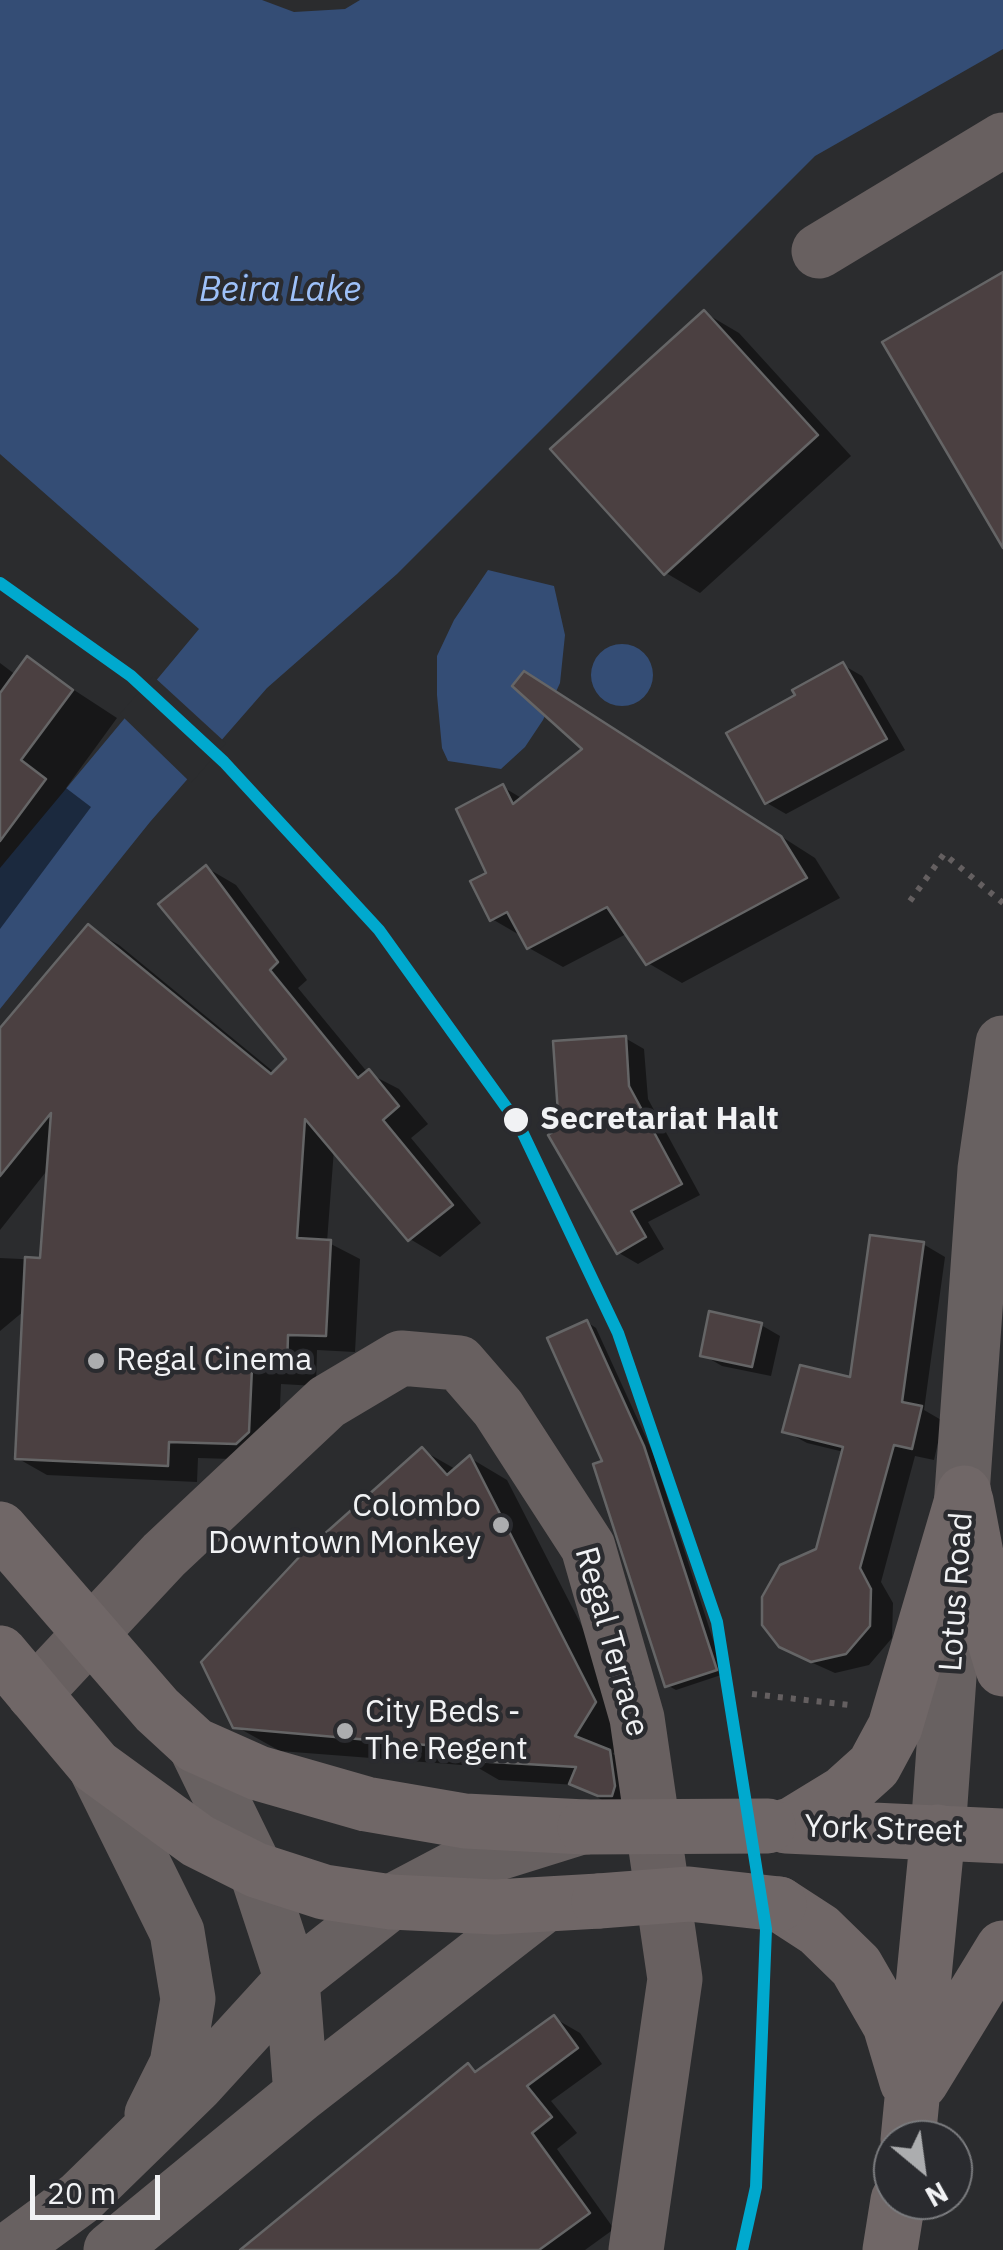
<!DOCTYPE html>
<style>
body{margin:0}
#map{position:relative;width:1003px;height:2250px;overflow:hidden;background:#2b2c2e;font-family:"IBM Plex Sans",sans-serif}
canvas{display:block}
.north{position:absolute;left:873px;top:2120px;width:100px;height:100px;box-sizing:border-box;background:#2a2b2f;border:2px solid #7a7b7e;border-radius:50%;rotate:151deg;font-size:28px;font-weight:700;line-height:40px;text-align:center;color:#f1f2f4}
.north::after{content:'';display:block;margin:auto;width:35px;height:45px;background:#acadaf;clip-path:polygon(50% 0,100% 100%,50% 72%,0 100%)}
.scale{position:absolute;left:30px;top:2175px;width:130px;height:45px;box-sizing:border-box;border:5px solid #f1f2f4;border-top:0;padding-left:12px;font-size:30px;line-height:35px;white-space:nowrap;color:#f1f2f4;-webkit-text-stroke:8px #2a2b2f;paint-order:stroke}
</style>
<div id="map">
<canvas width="1003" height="2250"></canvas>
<div class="north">N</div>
<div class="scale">20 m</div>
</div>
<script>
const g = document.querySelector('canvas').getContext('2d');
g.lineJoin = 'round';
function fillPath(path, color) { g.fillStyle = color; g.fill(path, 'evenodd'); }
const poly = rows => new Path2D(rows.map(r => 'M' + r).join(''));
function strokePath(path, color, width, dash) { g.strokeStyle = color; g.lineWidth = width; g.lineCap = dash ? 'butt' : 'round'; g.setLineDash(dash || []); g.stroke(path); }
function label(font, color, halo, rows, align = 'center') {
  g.font = font + ' "IBM Plex Sans",sans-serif'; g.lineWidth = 9; g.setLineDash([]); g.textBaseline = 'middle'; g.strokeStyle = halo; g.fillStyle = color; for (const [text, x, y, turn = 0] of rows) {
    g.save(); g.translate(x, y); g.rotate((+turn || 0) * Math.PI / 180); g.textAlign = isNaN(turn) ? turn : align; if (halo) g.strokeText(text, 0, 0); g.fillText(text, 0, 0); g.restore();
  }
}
fillPath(poly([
 [0,0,262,0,294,12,345,9,360,0,1003,0,1003,49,815,156,397,574,267,688,150,822,0,1009,0,868,199,629,0,454],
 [488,570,554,586,565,635,560,683,543,720,525,747,501,769,448,761,442,748,437,695,437,656,454,620],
 '591 675a31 31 0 1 1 62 0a31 31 0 1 1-62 0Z'
]), '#344d75');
fillPath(poly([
 [153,676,226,743,191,783,120,714]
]), '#2b2c2e');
fillPath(poly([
 [705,313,739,333,851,456,700,593,666,573],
 [28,660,117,718,66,788,91,807,0,929,0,663,16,675],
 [843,665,862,676,905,750,786,814,767,803,799,696],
 [558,694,815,858,840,898,682,983,648,963,628,933,563,967,529,948,523,937,492,919,489,874,503,787,523,799,586,750],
 [207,868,236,885,307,980,298,988,368,1073,399,1089,428,1124,411,1138,481,1223,440,1257,410,1239,334,1149,327,1242,360,1259,355,1352,317,1350,316,1386,281,1384,278,1450,267,1460,198,1458,197,1482,47,1475,17,1458,24,1311,0,1331,0,1258,42,1260,49,1168,0,1230,0,1035,89,928,119,945,275,1073,290,1059],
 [625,1038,644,1049,648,1099,700,1195,648,1222,664,1249,638,1264,619,1253],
 [923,1244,945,1257,924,1410,943,1421,934,1460,915,1456,881,1582,893,1603,892,1638,869,1665,835,1673,795,1655,844,1452,807,1443,785,1431,852,1381],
 [587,1322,596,1328,653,1453,724,1674,676,1690,667,1685,606,1462],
 [761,1325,780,1336,771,1376,722,1366,703,1355],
 [422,1450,457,1470,470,1458,507,1480,632,1724,613,1754,647,1774,652,1809,609,1804,576,1785,499,1780,475,1766,280,1751,235,1726],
 [554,2018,580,2033,602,2064,551,2101,577,2133,557,2149,614,2229,585,2250,244,2250,468,2066,479,2072]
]), '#0007');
const building = poly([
 [1003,272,1003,548,882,342,1003,272],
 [704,310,818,435,664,575,550,449,704,310],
 [27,656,73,690,21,760,46,779,0,841,0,693,27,656],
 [843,662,887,739,765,804,726,733,795,695,792,690,843,662],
 [524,671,781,836,807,878,646,965,607,907,527,949,507,912,490,921,470,881,486,873,456,809,503,784,513,804,582,749,512,686,524,671],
 [206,865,278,962,270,970,358,1078,369,1069,399,1106,383,1120,453,1205,408,1241,305,1119,297,1238,331,1240,326,1336,288,1335,287,1370,252,1368,249,1432,236,1444,169,1442,168,1466,15,1459,25,1257,40,1258,51,1113,0,1176,0,1028,88,924,271,1074,286,1059,158,904,206,865],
 [626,1036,629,1086,682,1184,631,1211,646,1237,617,1254,548,1135,559,1128,553,1041,626,1036],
 [870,1235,924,1242,902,1402,922,1406,912,1449,894,1445,860,1568,871,1589,870,1626,846,1654,811,1662,779,1647,762,1625,762,1597,780,1565,816,1549,843,1447,782,1432,800,1365,850,1377,870,1235],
 [709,1311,762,1323,752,1367,700,1356,709,1311],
 [587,1320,644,1446,717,1670,665,1687,593,1464,602,1461,547,1338,587,1320],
 [422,1447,447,1475,470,1455,596,1702,575,1736,610,1750,615,1786,612,1796,598,1796,569,1784,576,1767,459,1760,460,1748,233,1728,201,1662,302,1554,422,1447],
 [554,2015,578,2048,527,2086,552,2117,532,2133,590,2213,539,2250,240,2250,468,2063,475,2072,554,2015]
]);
fillPath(building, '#4b4041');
strokePath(building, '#656566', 2.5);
strokePath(poly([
 [910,901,944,854,1003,903],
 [752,1694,850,1705]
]), '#645f60', 6, [5, 8]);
strokePath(poly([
 [819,251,1003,140],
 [34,1694,164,1555,327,1402,401,1358,459,1363,498,1408,588,1547,637,1718,675,1979,636,2250]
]), '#686060', 55);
strokePath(poly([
 [195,1745,256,1870,292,1980,301,2094],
 [95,1766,177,1932,188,1999,177,2064,152,2114],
 [938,1832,985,1169,1003,1043],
 [9,2250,80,2198,197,2084,292,1980,391,1902,463,1864,575,1829],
 [111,2250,301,2094,543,1906]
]), '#686161', 55);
strokePath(poly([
 [966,1501,989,1622,1003,1669],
 [0,1529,157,1710,195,1745,258,1773,366,1804,465,1821,585,1827],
 [0,1653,95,1766,198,1841,256,1870,324,1892,391,1902,495,1907,599,1901],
 [786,1826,1003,1836],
 [790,1826,844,1793,874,1766,895,1727,964,1493],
 [779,1904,819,1930,856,1966,890,2025,907,2082],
 [921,2082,1003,1948],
 [908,2140,938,1832],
 [890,2250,898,2200]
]), '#706767', 55);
strokePath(poly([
 [585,1827,768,1826],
 [599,1901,689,1894,779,1904]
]), '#706767', 55);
strokePath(poly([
 [0,583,131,676,224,762,379,930,519,1125,618,1333,717,1622,766,1929,756,2187,742,2250]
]), '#00a9ce', 12);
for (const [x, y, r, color] of [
 [516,1120,14,"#f1f2f4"],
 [96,1361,10,"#acadaf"],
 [501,1525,10,"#acadaf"],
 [345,1731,10,"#acadaf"]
]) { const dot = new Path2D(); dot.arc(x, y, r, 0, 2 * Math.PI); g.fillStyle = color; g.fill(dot); strokePath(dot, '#2a2b2f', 4); }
label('bold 32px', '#f1f2f4', '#2a2b2f', [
 ["Secretariat Halt",540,1120]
], 'left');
label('32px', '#f1f2f4', '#2a2b2f', [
 ["Regal Cinema",116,1361],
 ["Colombo",481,1507,"right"],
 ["Downtown Monkey",481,1544,"right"],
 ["City Beds -",365,1713],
 ["The Regent",365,1750]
], 'left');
label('32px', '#f1f2f4', '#2a2b2f', [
 ["Lotus Road",957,1592,-86],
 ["Regal Terrace",611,1642,74],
 ["York Street",884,1830,2]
]);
label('italic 35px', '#9ec1f9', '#2a2b2f', [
 ["Beira Lake",280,291]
]);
</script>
